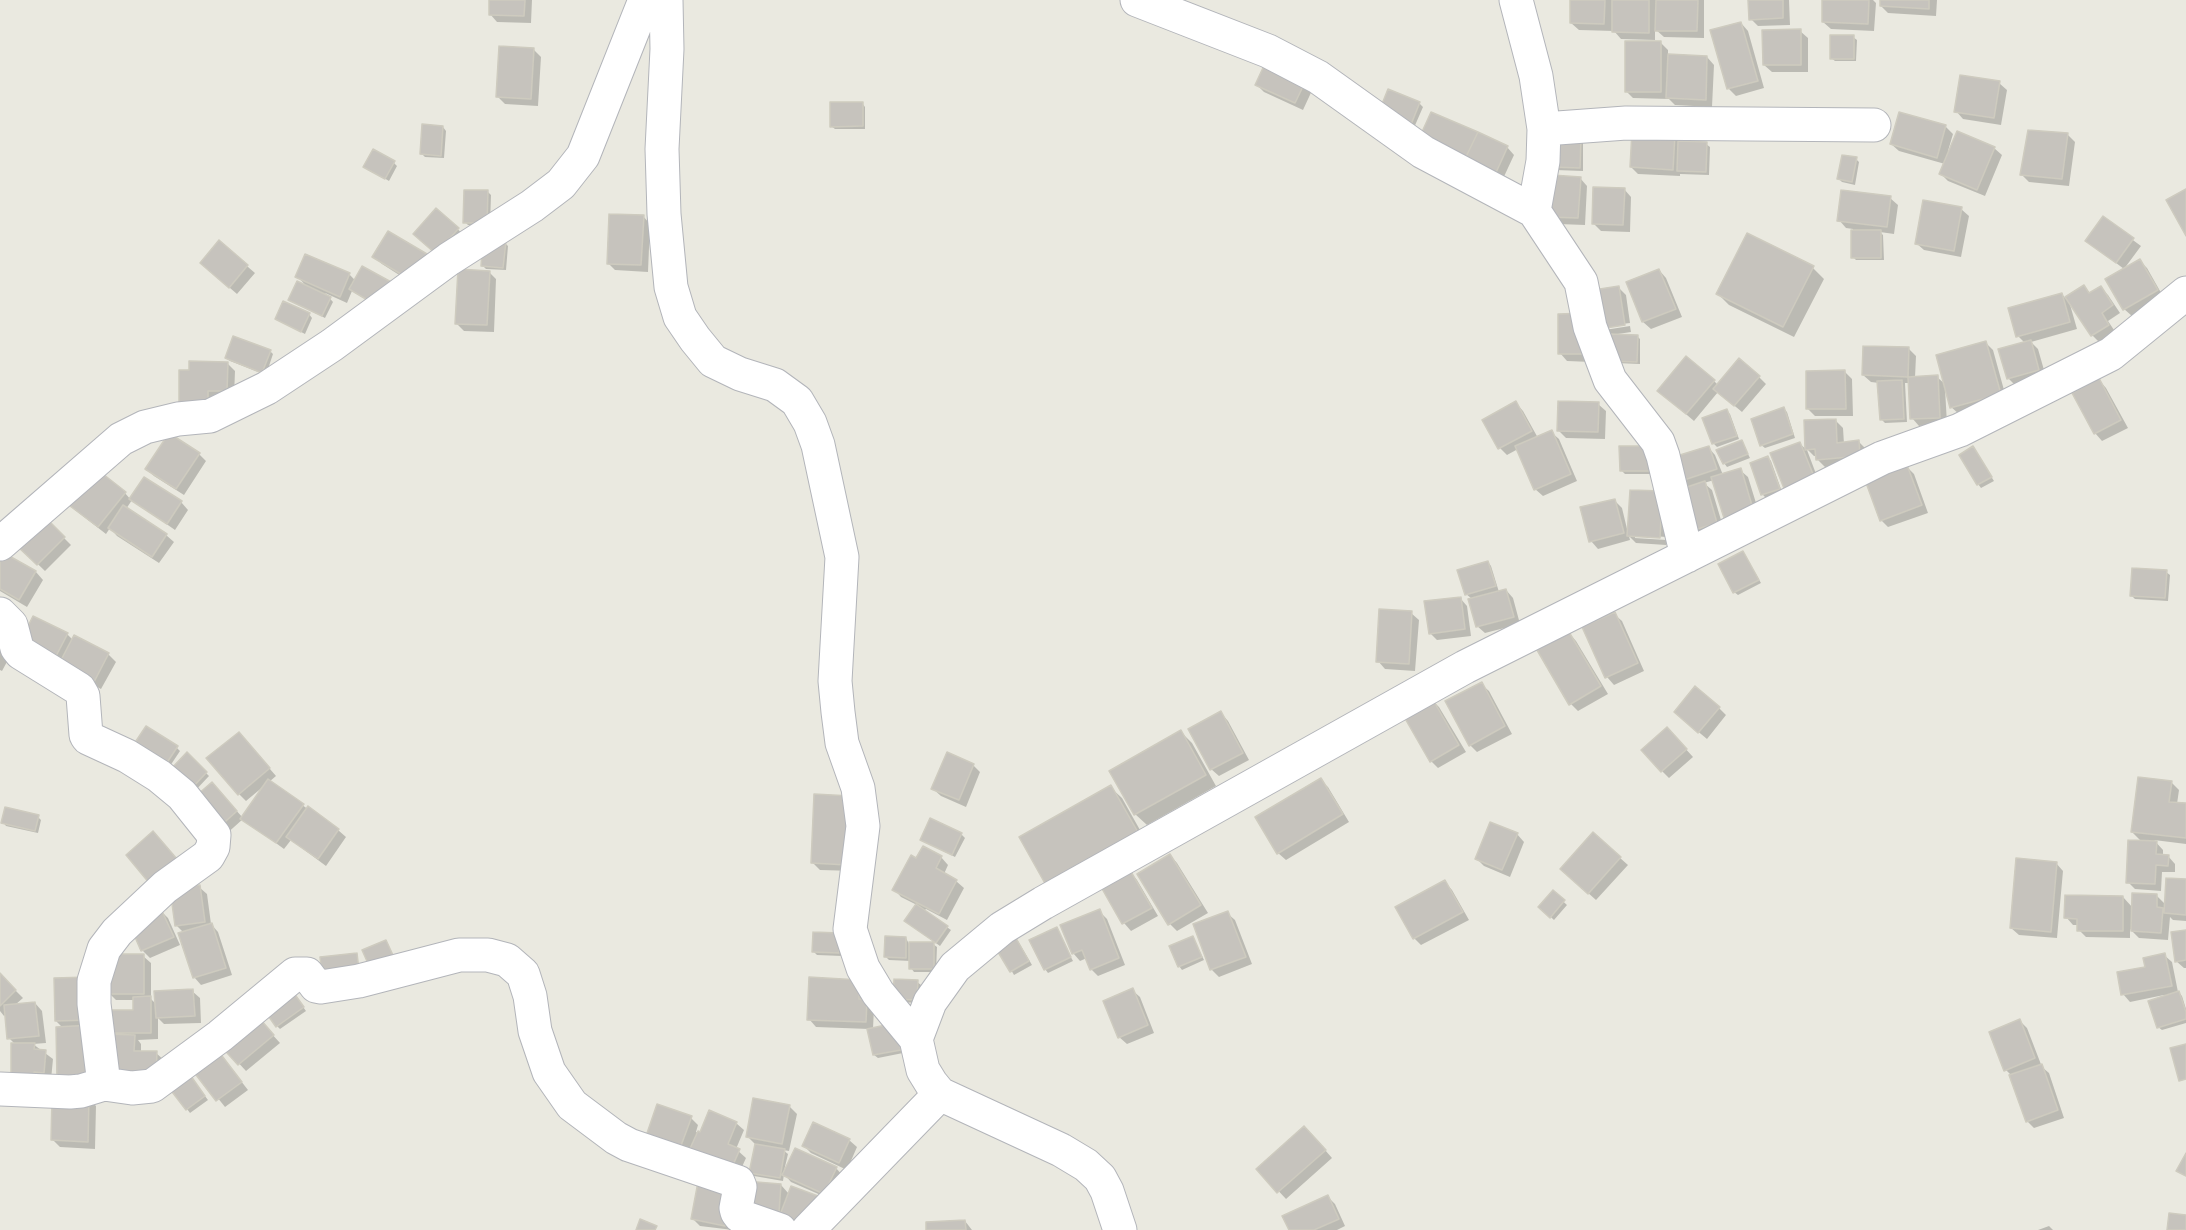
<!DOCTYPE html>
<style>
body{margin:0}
canvas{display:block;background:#eae9e0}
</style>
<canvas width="2186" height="1230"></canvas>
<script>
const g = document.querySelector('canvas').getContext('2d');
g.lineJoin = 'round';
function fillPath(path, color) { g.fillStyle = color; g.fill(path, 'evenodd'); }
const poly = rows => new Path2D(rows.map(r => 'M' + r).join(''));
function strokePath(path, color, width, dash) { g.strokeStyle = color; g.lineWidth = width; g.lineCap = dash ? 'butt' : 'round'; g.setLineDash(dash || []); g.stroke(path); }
fillPath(poly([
 [491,0,532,0,531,23,497,22,490,14],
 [1572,0,1704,0,1704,38,1664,37,1655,29,1655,40,1621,39,1614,31,1579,30,1571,23],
 [1750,0,1789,0,1790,25,1758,26,1751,19],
 [1824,0,1873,0,1876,3,1874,31,1831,29,1823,22],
 [1881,0,1937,0,1936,16,1888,13,1881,6],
 [1741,23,1748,31,1764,88,1736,96,1729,89,1712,31],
 [1800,31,1808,38,1808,72,1772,72,1764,65],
 [1853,37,1857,40,1856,61,1835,61,1831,58],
 [1661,43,1668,50,1668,55,1707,57,1714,65,1712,107,1675,105,1669,99,1633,98,1626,91],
 [533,49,541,57,538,106,505,104,497,96],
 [1999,83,2007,90,2001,125,1963,119,1956,111],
 [1315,84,1303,110,1264,92,1257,85],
 [1389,91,1420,104,1423,107,1413,130],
 [862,103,865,107,865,129,835,129,831,126],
 [443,127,446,131,444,158,425,157,422,154],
 [1946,127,1953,134,1948,151,1994,148,2002,155,1985,196,1948,181,1941,174,1945,164,1899,151,1891,144],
 [1674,134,1682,142,1706,144,1710,147,1709,175,1680,174,1680,176,1638,174,1631,167],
 [2067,134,2075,142,2069,186,2029,182,2022,175],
 [1580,138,1583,142,1583,171,1555,170],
 [1507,147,1514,155,1501,183,1426,150],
 [1856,159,1859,162,1855,185,1842,182,1839,179],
 [394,163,397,166,389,181,364,166],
 [1580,178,1587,186,1585,225,1558,224,1551,216],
 [1624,189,1631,197,1630,232,1601,231,1593,223],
 [488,192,491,195,490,226,468,225,465,222],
 [1890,198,1898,205,1894,234,1880,232,1883,235,1884,260,1856,260,1853,257,1853,229,1846,228,1839,220],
 [1961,209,1969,216,1961,257,1924,250,1916,243],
 [437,210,466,237,444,260],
 [643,216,650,224,648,272,615,270,608,263],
 [2103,218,2141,246,2124,269,2087,241],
 [219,242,255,273,237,294,209,270],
 [505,243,508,246,506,270,486,269,483,266],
 [426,255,418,287,382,264,374,257],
 [2140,261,2147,268,2164,298,2132,316,2124,309],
 [1813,268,1824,279,1794,337,1729,305,1718,294],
 [1659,270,1666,278,1682,317,1651,329,1643,322,1628,283],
 [489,272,496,279,494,332,464,331,456,323],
 [349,274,383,309,352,291,347,303,325,293,333,302,325,318,290,300,308,288,297,276],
 [2084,287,2091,294,2101,288,2108,295,2120,313,2108,321,2116,333,2100,343,2092,335,2069,301,2077,329,2031,342,2038,349,2046,377,2015,385,2008,378,2025,343,2018,336,2062,294,2066,299],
 [1619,288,1626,295,1630,323,1598,327,1598,331,1630,326,1631,332,1618,334,1618,336,1637,336,1640,339,1640,364,1567,361,1560,353,1585,315],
 [309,314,312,318,305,334,276,319],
 [1986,343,1993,350,2007,401,1959,414,1951,407,1945,388,1947,424,1919,426,1912,418,1910,383,1905,383,1907,422,1885,423,1881,419,1879,383,1871,382,1863,375,1909,349,1916,356,1915,378,1937,377,1946,385],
 [270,351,273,354,266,375,230,361,226,358],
 [227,363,235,371,234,398,215,410,181,371],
 [1845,372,1852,379,1853,416,1815,416,1808,409],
 [1759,377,1766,384,1742,412,1718,392,1694,421,1667,398,1714,381,1718,385],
 [2099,380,2106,388,2128,428,2102,441,2095,433],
 [1516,403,1523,411,1538,438,1551,432,1559,439,1577,481,1543,496,1535,489,1518,449,1507,455,1500,448],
 [1598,404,1606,411,1605,439,1566,438,1558,430],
 [1784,409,1787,412,1795,438,1765,448,1761,445],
 [1727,411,1730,414,1739,439,1717,447,1713,443],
 [1835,420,1843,428,1844,444,1859,442,1866,449,1867,463,1825,467,1818,460,1817,456,1814,456,1807,449],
 [1742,442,1750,458,1727,467,1724,463],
 [1800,444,1807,450,1821,487,1794,497],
 [1656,447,1660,474,1625,474,1622,471],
 [1708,447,1715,455,1723,475,1740,470,1748,477,1760,516,1733,524,1726,517,1714,480,1704,483,1712,490,1724,530,1697,539,1676,483],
 [1973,448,1994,481,1981,488,1978,484],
 [199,454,206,461,184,495,154,476,147,469],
 [1768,457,1771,461,1782,492,1766,498,1763,495,1752,464],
 [1907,467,1914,474,1928,513,1888,527,1881,520],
 [125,493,131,500,181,502,188,510,175,530,132,500,126,509,166,535,174,542,159,563,117,536,110,528,106,534,75,510],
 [1665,496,1667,537,1635,535,1635,538,1667,540,1666,545,1636,543,1629,536,1630,540,1598,549,1591,541,1614,500,1622,508,1628,533],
 [45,519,71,545,45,571,18,545],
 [1743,552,1761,583,1738,595,1734,592],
 [4,555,36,572,43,580,27,607,0,591,0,562],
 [1488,562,1491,566,1499,592,1506,590,1513,598,1520,624,1485,633,1477,626,1472,599,1466,594],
 [2166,572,2170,575,2168,601,2135,599,2132,596],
 [1460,598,1467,606,1471,636,1437,640,1430,633],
 [1411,613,1419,620,1415,671,1385,669,1378,661],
 [1614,614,1622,621,1644,671,1614,685,1607,677],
 [1569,633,1576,641,1608,694,1578,711,1571,704],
 [67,634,73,640,108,654,116,662,101,689,28,651],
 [0,635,15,647,2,671,0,670],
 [1481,684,1489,691,1512,734,1477,752,1470,745],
 [1432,700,1439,707,1466,752,1438,768,1431,761],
 [1719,708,1726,715,1707,739,1683,719],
 [1221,713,1228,721,1249,760,1219,776,1211,769],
 [1181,732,1192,743,1216,786,1147,825,1135,814],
 [1674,736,1693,757,1669,778,1662,771],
 [246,741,276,776,269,782,338,830,346,837,326,866,291,840,284,849,243,819,224,836,219,791,243,818,264,786,246,801,239,794],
 [177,748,180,751,168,769,137,750],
 [187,754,209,776,194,792],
 [973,765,980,772,966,807,941,796,933,789],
 [1320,780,1328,787,1349,822,1286,860,1278,853],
 [2171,782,2179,790,2177,804,2186,805,2186,844,2154,840,2163,850,2163,856,2168,856,2175,864,2175,872,2162,872,2161,891,2135,889,2128,882,2142,842,2132,832],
 [1110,787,1122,798,1149,846,1060,897],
 [850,797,855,871,820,870,813,863],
 [38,817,41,820,38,833,6,826,3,822],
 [961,834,965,838,955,857,922,840],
 [1517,834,1524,842,1510,877,1484,866,1477,859],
 [1593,834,1628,865,1596,900,1569,876],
 [1170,855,1177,863,1208,913,1177,931,1170,924],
 [941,857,948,865,944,874,956,881,964,888,947,920,926,909,924,911,951,930,940,946,909,924,917,905,901,897,894,889],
 [2056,863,2063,871,2057,938,2019,935,2011,928],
 [1130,872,1137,880,1158,916,1131,931,1124,923,1103,888],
 [2186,881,2186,921,2173,920,2170,917,2168,940,2139,938,2130,929,2130,938,2086,937,2079,930,2079,925,2073,925,2066,917,2123,897,2133,908,2156,895,2166,905],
 [1445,882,1452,890,1469,920,1421,945,1414,938],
 [199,887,207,894,211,924,218,932,232,975,201,985,194,977,184,933,176,925],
 [1553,892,1567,905,1554,920,1540,907],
 [161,911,168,918,180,945,150,958,143,951,131,923],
 [1099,911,1107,919,1125,965,1098,976,1091,969,1087,958,1080,961,1073,953],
 [1227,913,1235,920,1252,964,1219,977,1212,970,1195,925],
 [1056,929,1073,961,1048,973,1045,969],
 [2186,931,2186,968,2184,968,2176,961],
 [839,934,842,956,817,955,813,951],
 [1015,936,1032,965,1014,975,995,942],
 [906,938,909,944,933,944,937,947,936,972,914,972,911,968,911,961,889,960,886,957],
 [1193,938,1204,960,1182,970,1179,966],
 [2164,955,2172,962,2178,992,2182,996,2186,1009,2186,1023,2162,1030,2158,1027,2164,995,2130,1002,2123,994,2146,968],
 [143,956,151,963,151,999,156,1004,192,991,200,998,201,1023,164,1024,158,1018,158,1039,138,1040,141,1044,141,1052,156,1053,164,1060,163,1085,104,1032,134,1011,134,1000,116,1000,109,993],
 [0,975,23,998,15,1005,35,1003,42,1011,46,1043,33,1044,53,1059,51,1080,41,1087,15,1044,9,1038,7,1013,4,1016,0,1011],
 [55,979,97,1027,63,1028,56,1021],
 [859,981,874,1008,873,1029,898,1028,903,1053,878,1058,874,1055,869,1029,816,1027,809,1019],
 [917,982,921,985,920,1003,898,1002],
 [291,990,306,1011,280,1029,277,1026],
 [1132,990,1140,997,1154,1033,1127,1044,1119,1037],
 [2020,1021,2027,1028,2042,1067,2049,1073,2064,1118,2034,1128,2027,1121,2011,1075,2006,1070],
 [261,1022,280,1043,246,1071,220,1043],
 [223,1058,248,1090,225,1107,193,1067],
 [189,1075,208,1100,190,1113,168,1084],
 [88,1098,96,1106,95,1149,60,1147,53,1140],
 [658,1106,691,1118,698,1125,696,1132,701,1134,736,1123,744,1130,736,1149,746,1158,737,1178,686,1157],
 [789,1106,797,1114,789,1151,783,1150,788,1154,784,1171,836,1168,843,1176,832,1200,791,1182,784,1174,783,1181,754,1176,751,1173,755,1144,748,1137],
 [1312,1135,1332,1158,1286,1199,1258,1169],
 [849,1140,857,1147,847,1170,811,1153,804,1146],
 [700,1184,733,1230,700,1226,693,1219],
 [781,1185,789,1194,815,1230,751,1216],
 [1328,1197,1335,1204,1345,1226,1337,1230,1290,1230],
 [965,1221,972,1230,928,1230],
 [2049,1226,2053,1230,2038,1230]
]), '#0003');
const building = poly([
 [489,0,525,0,524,16,489,15,489,0],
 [1570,0,1605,0,1604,24,1570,23,1570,0],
 [1612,0,1649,0,1649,33,1612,32,1612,0],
 [1656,0,1698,0,1697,31,1655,31,1656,0],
 [1748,0,1783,0,1783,18,1749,20,1748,0],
 [1822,0,1869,0,1868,24,1822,22,1822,0],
 [1880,0,1929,0,1929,9,1880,6,1880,0],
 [1741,22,1758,81,1727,89,1710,30,1741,22],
 [1801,29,1801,65,1763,65,1762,30,1801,29],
 [1830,35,1854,35,1854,59,1830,59,1830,35],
 [1625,41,1661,41,1661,92,1625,92,1625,41],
 [499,46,534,48,531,99,496,97,499,46],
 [1668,54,1707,56,1706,100,1666,98,1668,54],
 [1268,57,1308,76,1295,103,1255,85,1268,57],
 [1960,75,2000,81,1994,118,1954,112,1960,75],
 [1388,89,1420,102,1410,127,1378,114,1388,89],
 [830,102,863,102,863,126,830,127,830,102],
 [1431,112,1478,132,1463,163,1417,143,1431,112],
 [1899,112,1946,125,1937,158,1890,144,1899,112],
 [422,124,443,126,441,156,420,154,422,124],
 [2028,130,2068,133,2062,179,2020,175,2028,130],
 [1632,131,1675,133,1673,170,1630,167,1632,131],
 [1957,131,1995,147,1977,190,1939,174,1957,131],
 [1478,132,1508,146,1494,177,1463,163,1478,132],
 [1551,136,1581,137,1580,168,1551,167,1551,136],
 [1678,141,1707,142,1706,172,1677,171,1678,141],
 [373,149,395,161,385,179,363,167,373,149],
 [1842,155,1857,157,1852,182,1837,179,1842,155],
 [1552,175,1581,177,1578,218,1549,217,1552,175],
 [1593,187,1625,188,1623,225,1592,224,1593,187],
 [2186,189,2186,236,2166,200,2186,189],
 [464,190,488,190,487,223,463,223,464,190],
 [1841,190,1891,196,1887,227,1837,221,1841,190],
 [1923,200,1962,207,1954,251,1915,244,1923,200],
 [436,208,459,228,436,254,413,234,436,208],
 [609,214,644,215,641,265,607,264,609,214],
 [2103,216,2134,238,2116,263,2085,241,2103,216],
 [1851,230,1881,230,1881,258,1851,258,1851,230],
 [388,231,427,254,411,280,372,257,388,231],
 [1747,233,1814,266,1783,327,1716,294,1747,233],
 [219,240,248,265,229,288,200,263,219,240],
 [483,240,506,241,503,268,481,266,483,240],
 [305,254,350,273,340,297,295,277,305,254],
 [2140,259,2158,290,2123,310,2105,279,2140,259],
 [362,266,393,283,379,307,349,289,362,266],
 [458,269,490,271,487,325,455,324,458,269],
 [1659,269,1676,309,1642,322,1626,282,1659,269],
 [297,281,331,297,322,316,288,300,297,281],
 [2084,285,2089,293,2101,286,2113,305,2102,313,2109,325,2091,336,2065,297,2084,285],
 [1619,286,1625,325,1593,330,1587,291,1619,286],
 [2062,293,2070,322,2016,337,2008,308,2062,293],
 [283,301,310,313,301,332,275,319,283,301],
 [1586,313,1586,354,1558,354,1558,314,1586,313],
 [1609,334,1638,335,1637,362,1609,361,1609,334],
 [233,336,271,350,262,373,225,358,233,336],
 [2031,340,2039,370,2007,379,1998,349,2031,340],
 [1986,341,2001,394,1950,408,1936,355,1986,341],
 [1863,346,1909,347,1908,377,1862,375,1863,346],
 [1686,356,1715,380,1686,414,1657,391,1686,356],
 [1739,358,1760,376,1734,406,1713,389,1739,358],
 [189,361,228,362,227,391,208,391,208,403,179,403,179,370,189,370,189,361],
 [1845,370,1846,409,1806,409,1806,371,1845,370],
 [1938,375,1940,418,1910,419,1908,377,1938,375],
 [2099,378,2121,420,2094,434,2072,393,2099,378],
 [1902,380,1904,419,1880,420,1877,381,1902,380],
 [1516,401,1532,431,1498,449,1482,420,1516,401],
 [1558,401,1599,402,1598,432,1557,431,1558,401],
 [1784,407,1793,434,1760,446,1751,419,1784,407],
 [1727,409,1737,436,1712,444,1702,418,1727,409],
 [1836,419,1837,443,1859,440,1860,456,1816,460,1815,449,1805,450,1804,420,1836,419],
 [1552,430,1571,474,1534,490,1515,446,1552,430],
 [169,433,200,453,176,489,145,469,169,433],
 [1742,440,1748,454,1723,464,1716,450,1742,440],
 [1800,442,1815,479,1785,491,1770,453,1800,442],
 [1619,446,1656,446,1657,471,1620,471,1619,446],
 [1709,446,1717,469,1675,483,1667,459,1709,446],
 [1973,446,1992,477,1977,485,1959,455,1973,446],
 [1768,456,1780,489,1761,495,1750,463,1768,456],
 [1907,465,1922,505,1880,521,1865,480,1907,465],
 [94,467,126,492,98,527,66,503,94,467],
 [1741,468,1753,509,1724,518,1711,477,1741,468],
 [144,477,182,501,167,524,129,499,144,477],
 [1705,481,1717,523,1688,532,1675,491,1705,481],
 [1630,490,1663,491,1667,518,1661,518,1660,538,1627,536,1630,490],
 [1615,499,1624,533,1589,542,1580,507,1615,499],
 [123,505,167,534,152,557,108,528,123,505],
 [45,517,65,537,37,565,16,545,45,517],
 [1743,551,1759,580,1733,593,1718,564,1743,551],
 [4,553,36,571,19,600,0,589,0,559,4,553],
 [1488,561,1496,586,1465,595,1457,570,1488,561],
 [2132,568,2167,570,2165,598,2130,596,2132,568],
 [1506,589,1514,617,1476,627,1468,599,1506,589],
 [1461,597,1465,629,1429,634,1424,601,1461,597],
 [1379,609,1412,611,1409,664,1376,662,1379,609],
 [1615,612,1638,663,1605,678,1582,627,1615,612],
 [33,616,68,633,54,660,19,644,33,616],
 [1569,632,1601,686,1569,705,1537,650,1569,632],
 [74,635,109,653,94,682,59,664,74,635],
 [1482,682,1505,726,1469,746,1445,701,1482,682],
 [1695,686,1720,707,1698,733,1674,712,1695,686],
 [1432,698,1459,745,1430,762,1403,715,1432,698],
 [1221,711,1243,753,1210,770,1188,729,1221,711],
 [146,726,178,746,164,767,132,747,146,726],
 [1667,727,1687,749,1661,772,1641,750,1667,727],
 [1181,730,1206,775,1134,815,1109,771,1181,730],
 [239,732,270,768,238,795,206,758,239,732],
 [187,752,207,772,190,790,170,770,187,752],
 [947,752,974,764,959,800,931,789,947,752],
 [2138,777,2172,781,2169,802,2186,803,2186,838,2131,832,2138,777],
 [1321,778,1343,814,1277,854,1255,817,1321,778],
 [268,779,304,804,276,843,240,819,268,779],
 [212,782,237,811,216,830,190,801,212,782],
 [1111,785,1139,834,1047,887,1019,837,1111,785],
 [814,794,851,796,848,865,811,863,814,794],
 [308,806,339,829,318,859,286,837,308,806],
 [5,807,39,815,35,831,1,823,5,807],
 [930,818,962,833,952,855,920,840,930,818],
 [1490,822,1518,833,1502,870,1475,859,1490,822],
 [153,831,183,866,155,890,126,855,153,831],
 [1593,832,1621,857,1588,894,1560,869,1593,832],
 [2128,840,2157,841,2156,854,2169,855,2168,866,2156,865,2155,884,2126,883,2128,840],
 [923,846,942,856,936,868,957,880,939,914,892,890,911,855,916,858,923,846],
 [1170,854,1201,905,1168,925,1137,874,1170,854],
 [2016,858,2057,862,2051,932,2010,928,2016,858],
 [1130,870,1152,908,1122,924,1101,887,1130,870],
 [2166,878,2186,879,2186,915,2164,913,2166,878],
 [1445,880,1463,912,1413,939,1395,907,1445,880],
 [200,885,205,922,175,926,170,889,200,885],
 [1553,890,1565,900,1550,918,1538,907,1553,890],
 [2132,893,2157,894,2157,907,2163,908,2161,933,2131,931,2132,893],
 [2065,895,2123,896,2123,931,2077,931,2077,919,2064,918,2065,895],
 [916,904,948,926,936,943,904,921,916,904],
 [161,909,174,937,141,951,129,923,161,909],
 [1100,909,1119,958,1090,970,1082,950,1072,954,1060,925,1100,909],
 [1228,911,1246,957,1210,970,1193,924,1228,911],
 [212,923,226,968,193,978,178,933,212,923],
 [1057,927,1071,957,1044,970,1029,940,1057,927],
 [2186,930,2186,960,2175,962,2171,932,2186,930],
 [1012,931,1029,961,1010,972,992,942,1012,931],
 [813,932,840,933,839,953,812,952,813,932],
 [885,936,906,937,906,958,884,957,885,936],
 [1193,936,1202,957,1178,967,1169,946,1193,936],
 [386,940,398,966,374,977,362,950,386,940],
 [909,942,934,942,934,969,909,969,909,942],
 [357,953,360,979,323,984,320,957,357,953],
 [2165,953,2172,986,2121,995,2117,972,2145,967,2143,958,2165,953],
 [107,954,144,954,144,994,107,994,107,954],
 [0,973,16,990,0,1006,0,973],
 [89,977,90,1020,55,1021,54,978,89,977],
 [809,977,860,980,859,999,867,999,866,1022,807,1020,809,977],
 [894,979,918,980,917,1000,893,999,894,979],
 [288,985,304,1007,276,1027,260,1004,288,985],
 [1133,988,1148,1025,1118,1038,1103,1001,1133,988],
 [193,989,195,1016,156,1018,154,991,193,989],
 [2179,991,2186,1012,2186,1019,2157,1028,2148,1001,2179,991],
 [151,996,151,1033,102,1033,102,1010,133,1010,133,997,151,996],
 [35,1002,39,1036,7,1039,4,1005,35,1002],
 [254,1012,274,1035,238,1065,218,1043,254,1012],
 [2020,1019,2035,1058,2004,1071,1989,1032,2020,1019],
 [895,1023,901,1050,873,1055,867,1029,895,1023],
 [92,1025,93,1080,57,1081,56,1027,92,1025],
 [108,1034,135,1035,134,1051,157,1051,156,1078,107,1077,108,1034],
 [11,1043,35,1043,34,1049,46,1050,44,1073,34,1072,34,1080,11,1080,11,1043],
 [2186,1044,2186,1079,2179,1081,2170,1048,2186,1044],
 [216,1048,242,1082,216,1101,190,1067,216,1048],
 [2042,1064,2058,1110,2026,1122,2009,1075,2042,1064],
 [186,1069,205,1096,186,1110,166,1084,186,1069],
 [52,1096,89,1097,88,1142,51,1140,52,1096],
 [753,1098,790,1105,782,1144,746,1137,753,1098],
 [657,1104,692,1116,679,1151,645,1139,657,1104],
 [709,1110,737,1122,728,1144,740,1149,730,1172,688,1153,698,1131,700,1132,709,1110],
 [813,1122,850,1139,839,1163,802,1146,813,1122],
 [1304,1126,1326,1150,1277,1193,1256,1169,1304,1126],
 [755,1144,785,1149,780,1178,749,1173,755,1144],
 [795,1148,837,1167,824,1194,782,1175,795,1148],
 [2186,1153,2186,1176,2176,1171,2186,1153],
 [744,1181,781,1184,779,1212,742,1209,744,1181],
 [698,1182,733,1189,725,1226,691,1219,698,1182],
 [791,1186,818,1196,806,1230,778,1220,791,1186],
 [1328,1195,1339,1219,1314,1230,1289,1230,1282,1216,1328,1195],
 [2169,1213,2186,1215,2186,1230,2167,1230,2169,1213],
 [640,1219,657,1226,655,1230,636,1230,640,1219],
 [965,1220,966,1230,926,1230,926,1222,965,1220]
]);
fillPath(building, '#c6c3bd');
strokePath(building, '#cecbbf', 1.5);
const minor = poly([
 [666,0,667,49,662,149,664,214,671,287,680,317,695,339,713,361,740,374,775,385,797,401,810,423,818,445,842,557,835,681,838,712,842,743,858,788,863,826,850,929,863,968,878,993,916,1039],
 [1137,0,1268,51,1318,77,1423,152,1534,211],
 [1516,0,1536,76,1544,129,1543,161,1534,211,1581,282,1590,327,1610,380,1658,442,1663,456,1687,556],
 [1544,129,1626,123,1874,125],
 [0,544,121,439,145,427,178,419,210,416,267,388,332,345,449,259,532,206,561,184,583,156,645,0],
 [0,614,11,625,17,648,21,653,79,689,83,696,86,735,88,738,127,756,159,776,182,795,214,835,213,847,208,856,165,887,117,932,104,949,94,981,94,1004,104,1084],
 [0,1089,70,1092,81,1091,104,1084,132,1088,152,1086,220,1036,295,974,307,974,316,986,321,987,359,981,459,955,488,955,507,960,523,974,530,996,535,1031,549,1072,572,1105,616,1138,629,1145,738,1182,740,1187,736,1208,737,1212,740,1216,780,1230],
 [808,1230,940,1094],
 [1120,1230,1107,1191,1100,1178,1086,1165,1061,1150,940,1094,931,1083,923,1070,916,1039,930,1002,955,967,1002,928,1043,903,1465,667,1882,458,1960,430,2111,354,2186,293]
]);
strokePath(minor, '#b3b5ba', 35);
strokePath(minor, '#fff', 33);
</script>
